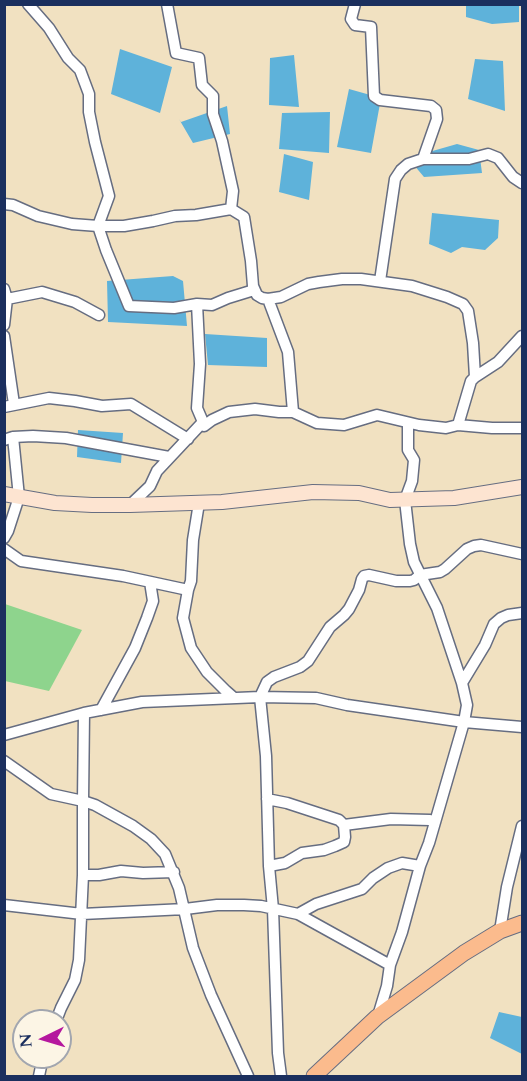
<!DOCTYPE html>
<style>
body{margin:0}
#map{position:relative;width:527px;height:1081px;overflow:hidden;background:#f1e1c1;font-family:Cardo,serif}
canvas{display:block}
.frame{position:absolute;inset:0;border:6px solid #1b2f5e;pointer-events:none}
.north{position:absolute;left:12px;top:1009px;width:60px;height:60px;box-sizing:border-box;background:#fcf5e5;border:2px solid #a2a6af;border-radius:50%;rotate:265deg;font-size:16px;font-weight:700;line-height:24px;text-align:center;color:#1b2f5e}
.north::after{content:'';display:block;margin:auto;width:21px;height:27px;background:#b5179e;clip-path:polygon(50% 0,100% 100%,50% 72%,0 100%)}
</style>
<div id="map">
<canvas width="527" height="1081"></canvas>
<div class="frame"></div>
<div class="north">N</div>
</div>
<script>
const g = document.querySelector('canvas').getContext('2d');
g.lineJoin = 'round';
function fillPath(path, color) { g.fillStyle = color; g.fill(path, 'evenodd'); }
const poly = rows => new Path2D(rows.map(r => 'M' + r).join(''));
function strokePath(path, color, width, dash) { g.strokeStyle = color; g.lineWidth = width; g.lineCap = dash ? 'butt' : 'round'; g.setLineDash(dash || []); g.stroke(path); }
fillPath(poly([
 [5,604,82,630,49,691,5,681]
]), '#8ed48d');
fillPath(poly([
 [466,5,519,5,519,22,492,24,466,17],
 [120,49,172,67,160,113,111,94],
 [294,55,299,107,269,105,270,58],
 [475,59,503,61,505,111,468,99],
 [349,89,381,98,371,153,337,147],
 [227,106,230,134,193,143,179,119,181,122],
 [330,112,329,153,279,149,282,113],
 [457,144,479,150,482,173,424,177,408,158],
 [284,154,313,162,309,200,279,192],
 [432,213,499,220,498,238,485,250,462,247,451,253,429,244],
 [173,276,183,281,187,326,108,322,107,281],
 [205,334,267,338,267,367,208,365],
 [78,430,123,433,121,463,77,457],
 [499,1012,522,1017,522,1054,490,1038]
]), '#5eb2da');
const street = poly([
 [28,4,49,28,68,58,80,70,89,94,89,112,95,142,109,196,98,226,106,250,129,306,174,308,197,304,200,364,197,408,203,422],
 [167,4,176,53,199,58,202,85,213,96,213,114,222,141,233,191,231,209,244,217,251,261,253,286,257,295,262,298,268,299,281,297,308,284,319,282,342,279,361,279,412,286,447,297,463,304,468,311,473,343,475,377],
 [355,4,351,19,355,25,371,27,374,96,380,100,431,106,436,110,437,119,423,159],
 [4,204,13,205,38,216,72,224,98,226,124,226,153,221,175,216,196,215,231,209],
 [380,281,395,179,401,170,408,164,423,159,469,159,488,154,498,158,513,177,522,183],
 [4,289,7,299,4,325],
 [7,299,42,292,75,302,99,315],
 [268,299,288,352,293,412],
 [197,304,212,305,228,298,254,290],
 [4,336,14,404],
 [4,407,49,398,75,401,102,406,131,404,188,439],
 [458,425,492,428,522,428],
 [4,440,13,437,33,436,66,438,169,457],
 [199,503,193,540,191,581,188,590,183,618,191,648,207,672,226,691,234,698],
 [130,505,150,486,157,471,203,422,204,426,212,420,229,412,255,409,279,412,293,412,317,423,344,425,377,415,419,425,446,428,458,425,471,381,475,377,498,362,522,336],
 [4,538,8,531,19,497,13,437],
 [4,549,21,561,123,576,188,590],
 [462,683,485,645,494,624,501,618,508,615,522,613],
 [101,710,135,648,147,618,153,601,150,582],
 [84,713,83,801,95,805,133,826,151,839,165,854,179,888,193,948,211,995,248,1076],
 [4,735,84,713,142,702,260,697,316,698,347,705,464,722,522,727],
 [4,761,51,794,83,801,83,875,79,960,75,980,61,1008,56,1021],
 [267,799,287,803,339,820,344,825,345,837,344,842,335,846,324,850,302,853,285,863,269,866],
 [344,825,391,819,430,820],
 [83,875,99,875,121,871,143,873,174,872],
 [4,905,82,914,185,909,217,905,244,905,261,906,298,914,390,965],
 [298,914,316,904,362,889,373,878,388,868,402,863,420,866],
 [500,931,507,887,522,826],
 [378,1016,387,986,390,965,402,932,420,866,429,843,464,722,467,705,462,683,437,608,414,562,410,544,405,500,412,481,414,460,408,450,408,423],
 [39,1076,43,1057],
 [281,1076,278,1053,273,909,269,866,266,756,260,697,267,682,274,677,300,667,308,661,330,627,344,615,349,609,359,590,362,579,364,576,369,575,396,581,410,581,414,580,420,575,440,572,445,569,467,549,474,546,481,545,522,554]
]);
const secondary = poly([
 [4,494,55,503,92,505,130,505,222,502,313,492,359,493,390,500,454,498,522,487]
]);
const primary = poly([
 [314,1076,377,1017,464,953,500,931,522,923]
]);
strokePath(street, '#666d81', 13);
strokePath(secondary, '#666d81', 16);
strokePath(primary, '#666d81', 17);
strokePath(street, '#fff', 10);
strokePath(secondary, '#fde4d1', 14);
strokePath(primary, '#fbbb8d', 15);
</script>
